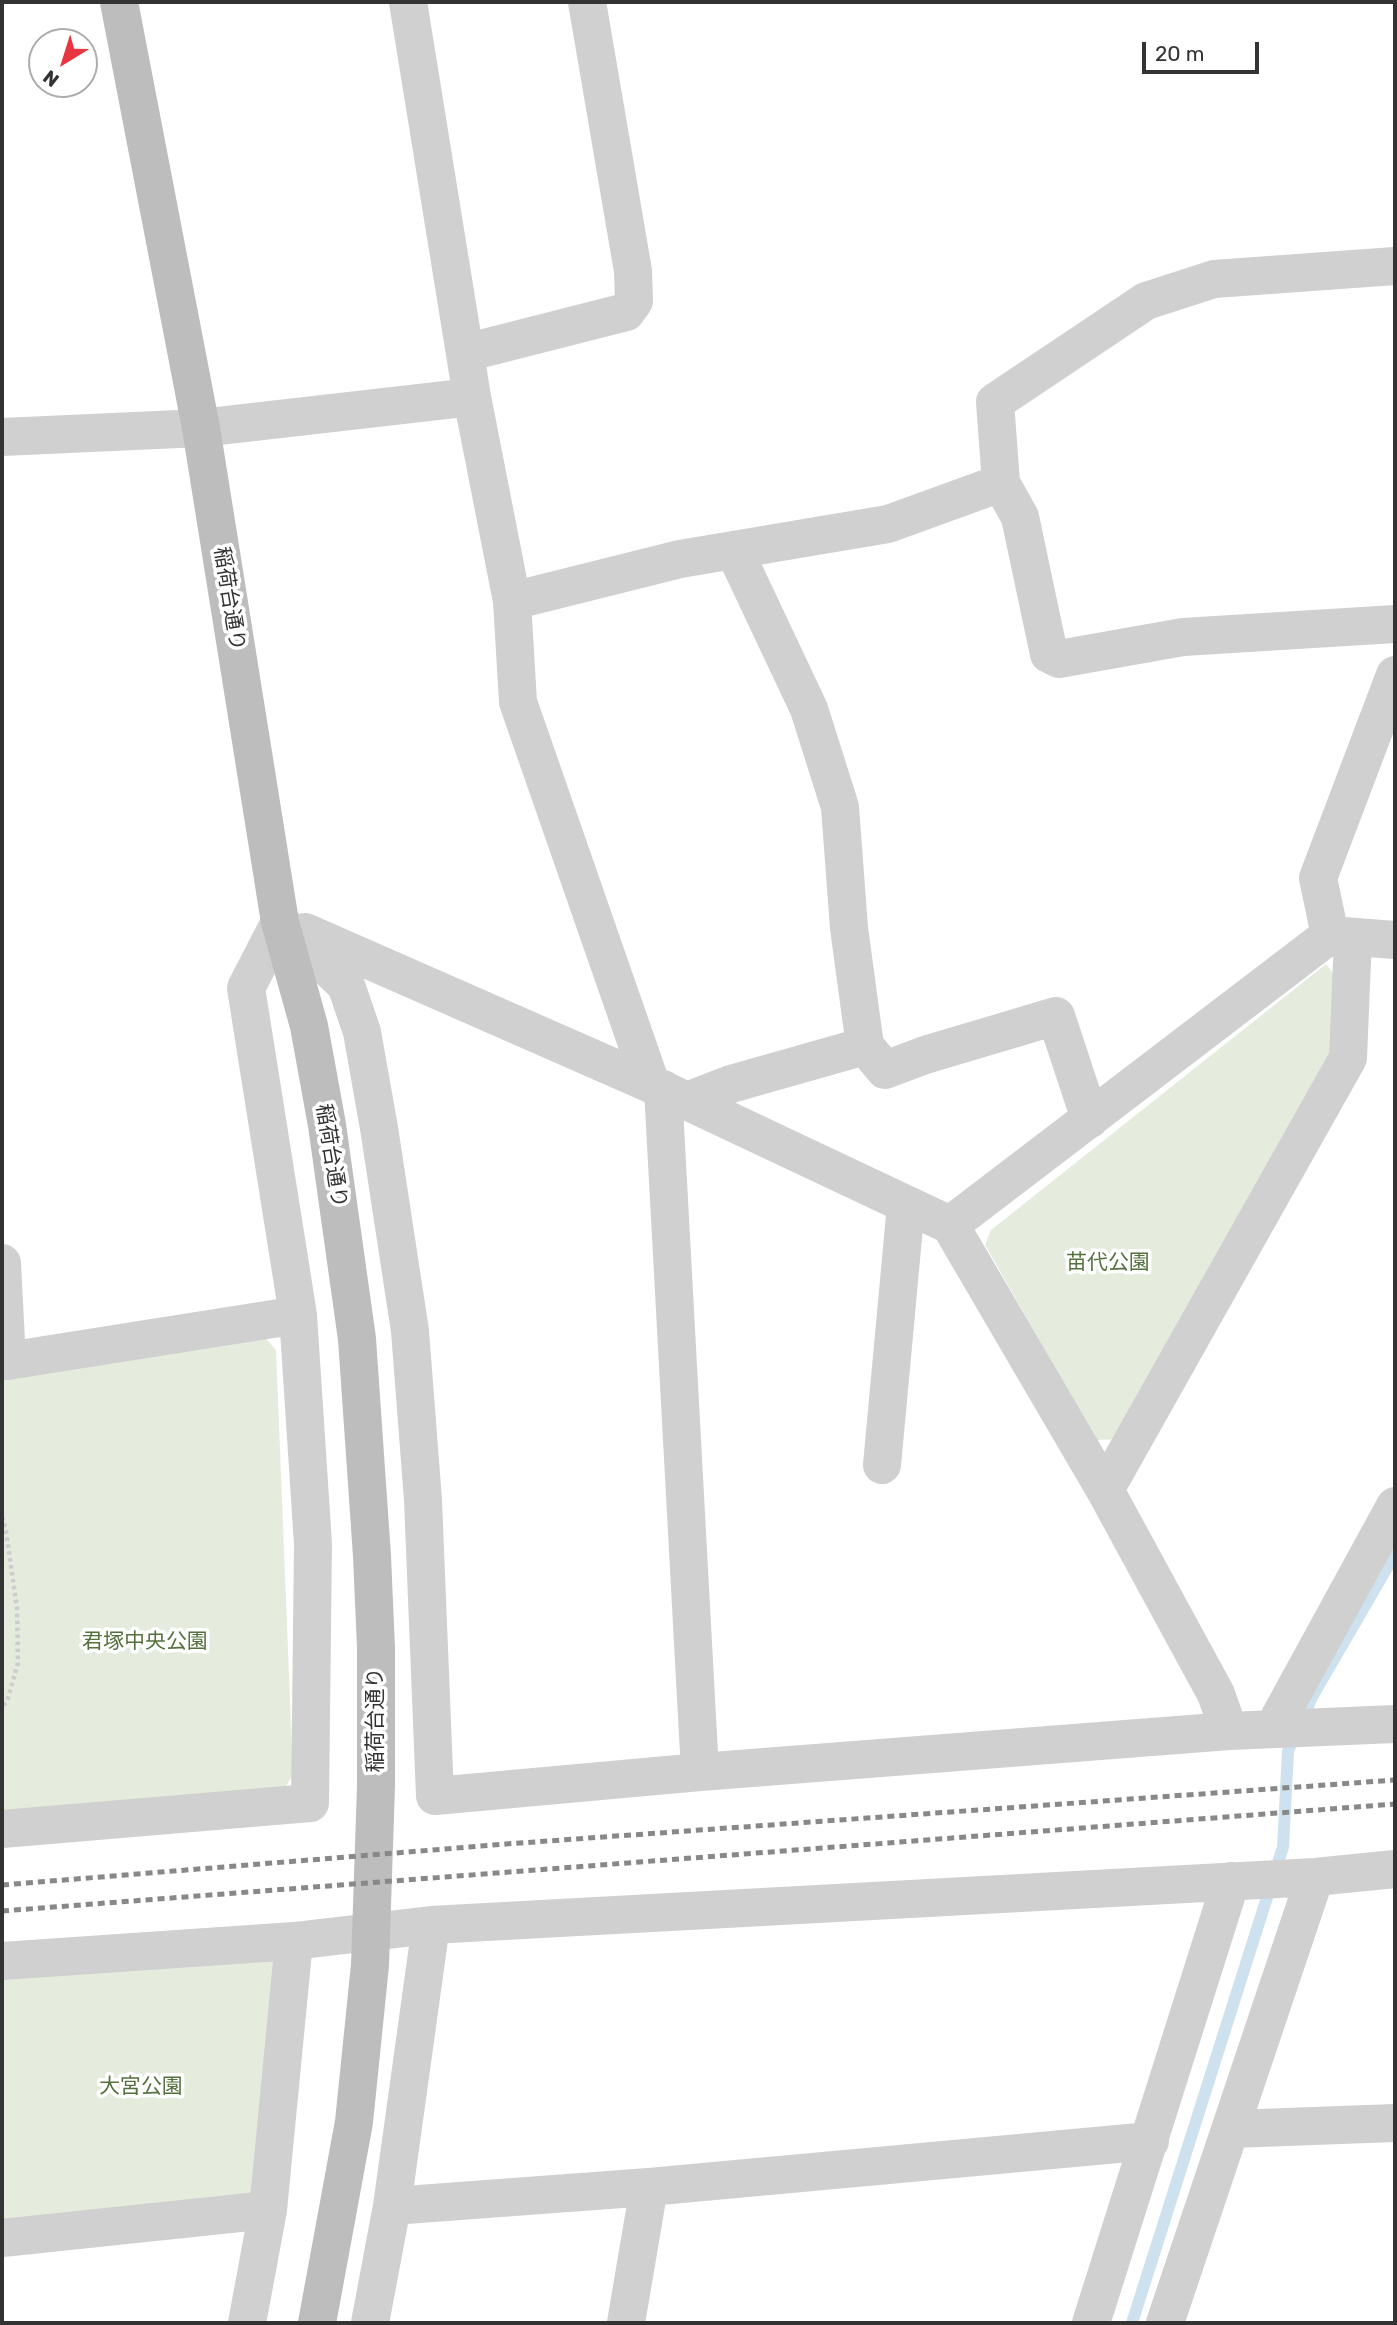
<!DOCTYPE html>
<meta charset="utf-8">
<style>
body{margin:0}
#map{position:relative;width:1397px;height:2325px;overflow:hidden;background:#fff;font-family:Rubik,sans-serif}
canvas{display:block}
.frame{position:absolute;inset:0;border:4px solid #333;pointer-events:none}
.north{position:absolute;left:28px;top:28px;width:70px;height:70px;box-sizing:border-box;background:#fff;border:2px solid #adadad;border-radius:50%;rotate:218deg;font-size:19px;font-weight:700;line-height:28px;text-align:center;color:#333}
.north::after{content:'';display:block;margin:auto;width:24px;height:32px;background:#e9353f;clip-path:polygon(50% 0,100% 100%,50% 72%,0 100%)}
.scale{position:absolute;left:1142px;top:42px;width:117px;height:32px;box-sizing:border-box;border:4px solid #333;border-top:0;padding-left:9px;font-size:21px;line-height:24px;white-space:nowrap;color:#333;-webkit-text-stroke:5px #fff;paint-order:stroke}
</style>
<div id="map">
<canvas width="1397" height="2325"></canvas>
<div class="frame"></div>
<div class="north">N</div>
<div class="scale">20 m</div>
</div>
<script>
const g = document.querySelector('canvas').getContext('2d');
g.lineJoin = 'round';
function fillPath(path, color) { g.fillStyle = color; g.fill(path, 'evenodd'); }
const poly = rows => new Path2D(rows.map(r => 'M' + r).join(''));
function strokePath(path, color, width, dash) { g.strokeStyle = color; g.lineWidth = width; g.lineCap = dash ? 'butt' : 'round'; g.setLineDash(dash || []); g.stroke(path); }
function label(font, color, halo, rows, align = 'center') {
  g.font = font + ' Rubik,"Noto Sans JP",sans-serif'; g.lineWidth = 7; g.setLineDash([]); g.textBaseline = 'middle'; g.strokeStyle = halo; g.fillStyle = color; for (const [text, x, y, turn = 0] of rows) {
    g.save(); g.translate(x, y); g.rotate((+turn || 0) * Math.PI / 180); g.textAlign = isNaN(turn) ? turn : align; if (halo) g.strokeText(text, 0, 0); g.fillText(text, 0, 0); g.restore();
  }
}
fillPath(poly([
 [1326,964,1336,977,1335,1059,1119,1439,1096,1440,985,1245,991,1230],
 [260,1332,276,1350,293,1775,282,1792,2,1814,2,1380],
 [294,1941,268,2210,2,2238,2,1961]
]), '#e5ecde');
strokePath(poly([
 [1132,2323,1283,1847,1288,1751,1312,1697,1395,1554]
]), '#cee1ee', 12);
strokePath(poly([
 [2,1517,6,1531,17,1608,18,1663,8,1698,2,1708]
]), '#cdcdcd', 4.5, [3.5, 3.5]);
strokePath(poly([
 [408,2,472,397,512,601,518,702,651,1084],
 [1395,266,1214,279,1146,301,995,402,1001,483,1020,517,1049,654,1059,659,1183,637,1395,624],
 [465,353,626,312,634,301,633,271,587,2],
 [2,437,201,428,472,397],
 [512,601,680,559,888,524,1001,483],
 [280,922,346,985,362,1032,379,1128,410,1331,423,1500,435,1796,700,1772,1229,1731,1395,1724],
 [305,932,651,1084,950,1225,1105,1490,1216,1694,1229,1731],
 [1330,935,1318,878,1395,675],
 [865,1046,885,1070,925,1055,1056,1016,1090,1119],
 [663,1089,700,1772],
 [687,1101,731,1084,865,1046,849,928,840,807,809,709,734,550],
 [950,1225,1330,935,1395,940],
 [2,1263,7,1361,298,1315],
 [882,1465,906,1205],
 [1105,1490,1348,1058,1353,937],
 [1273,1729,1395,1506],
 [2,1829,310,1803,313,1544,298,1315,246,988,280,922],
 [2,1961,294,1941,431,1925,1315,1877,1395,1869],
 [1232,2129,1395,2123],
 [392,2206,649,2187,1150,2141],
 [2,2238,268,2210],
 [247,2323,268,2210,294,1941],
 [370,2323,392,2206,431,1925],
 [626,2323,649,2187],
 [1091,2323,1231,1881],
 [1165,2323,1315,1877]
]), '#d0d0d0', 38);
strokePath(poly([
 [119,2,201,428,280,922,309,1026,327,1125,357,1339,372,1556,376,1648,376,1786,370,1965,354,2122,317,2323]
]), '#bdbdbd', 38);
strokePath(poly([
 [2,1885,506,1844,1395,1780],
 [2,1911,1395,1804]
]), '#888', 5, [7, 5]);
label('21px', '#333', '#fff', [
 ["稲荷台通り",229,599,81],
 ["稲荷台通り",331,1156,81],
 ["稲荷台通り",376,1720,-90]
]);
label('21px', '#55713e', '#fff', [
 ["苗代公園",1108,1263],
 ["君塚中央公園",145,1642],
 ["大宮公園",141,2087]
]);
</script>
